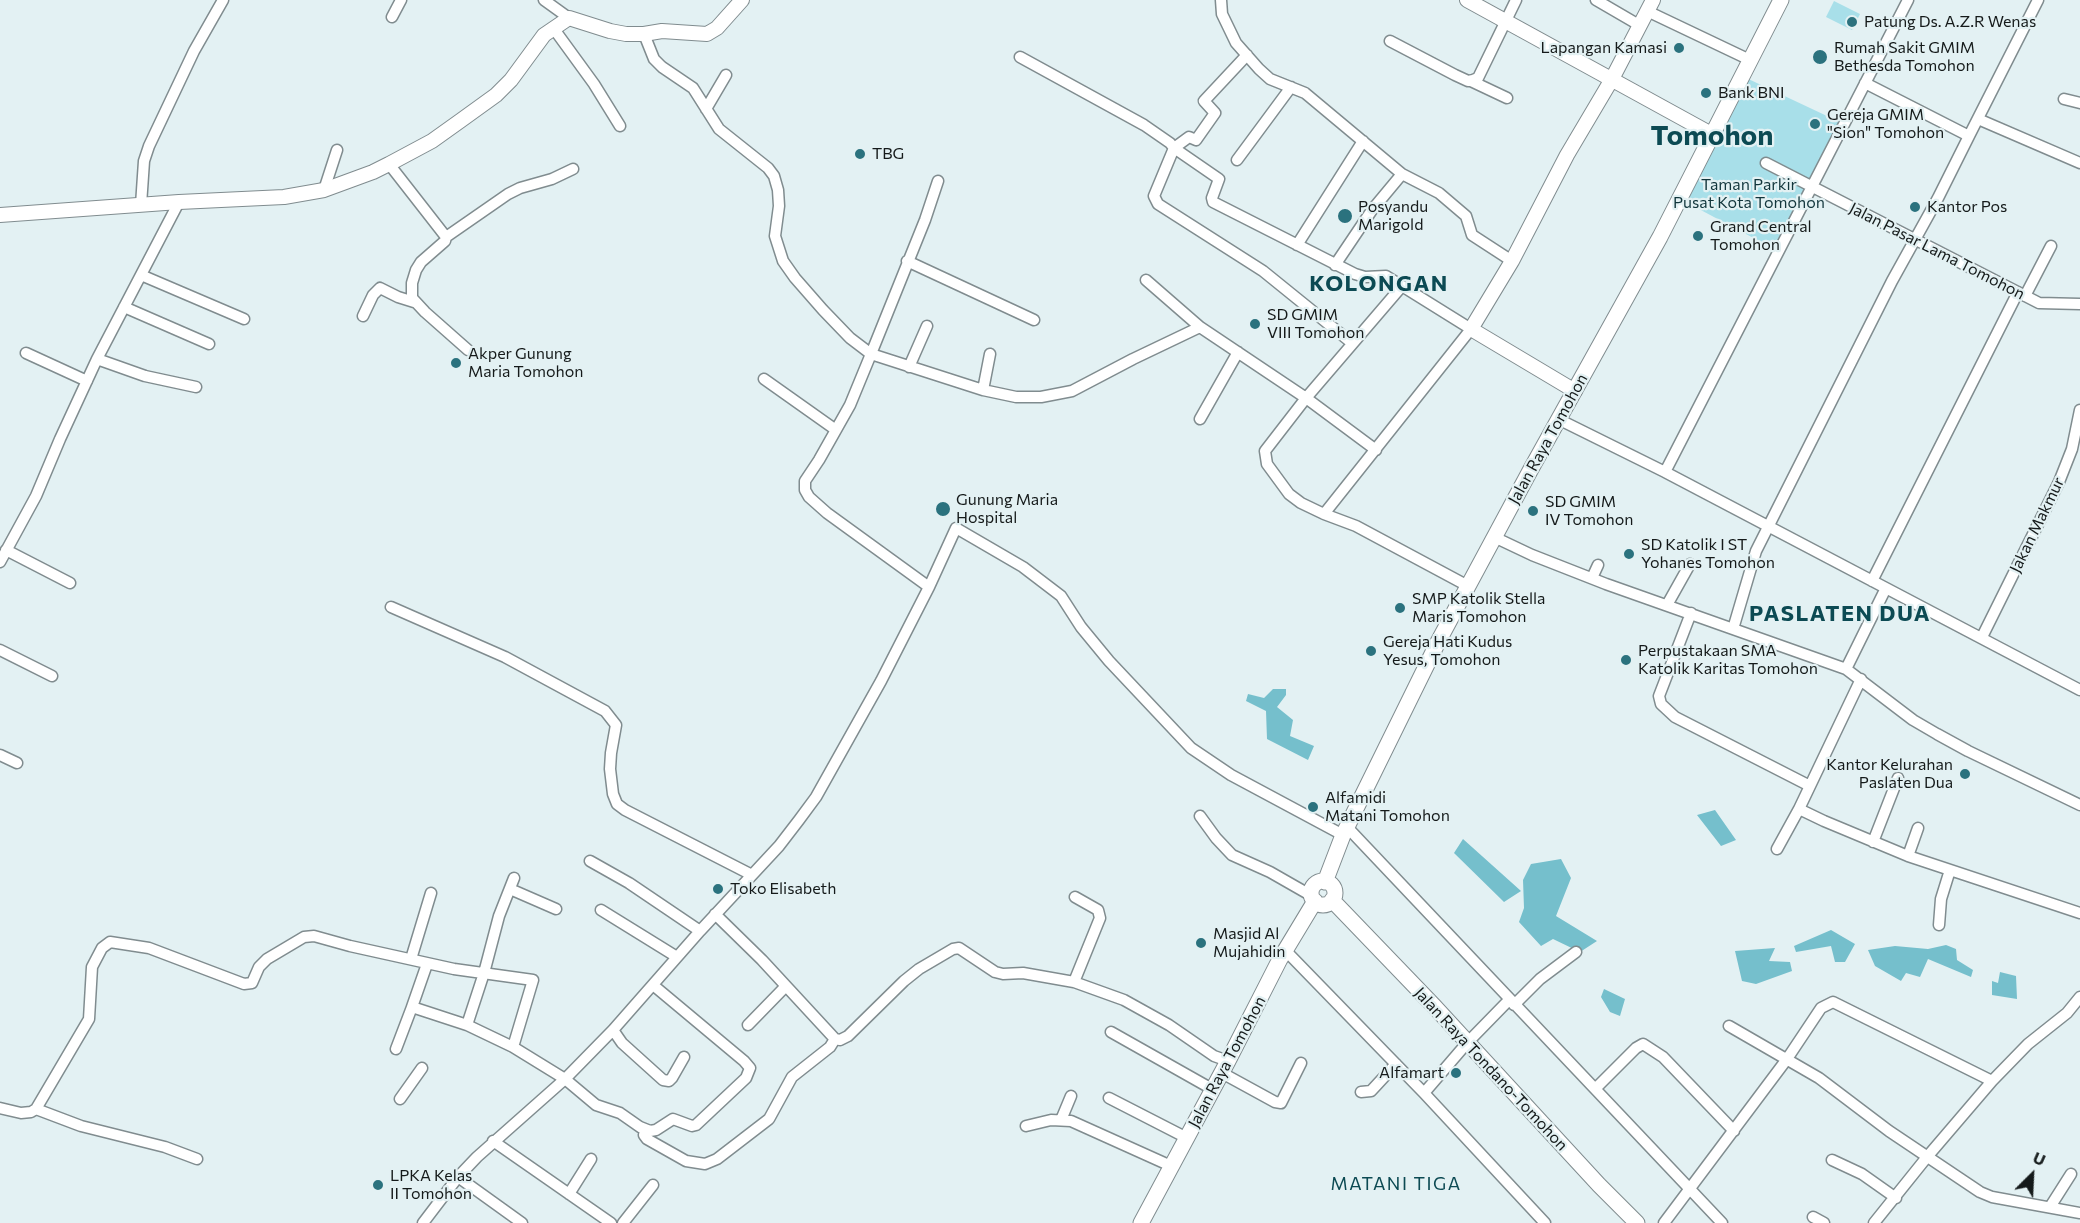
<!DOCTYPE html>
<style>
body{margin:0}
#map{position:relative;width:2080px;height:1223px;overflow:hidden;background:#e3f1f3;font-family:Commissioner,sans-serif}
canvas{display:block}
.north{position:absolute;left:2002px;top:1145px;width:60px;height:60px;-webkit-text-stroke:4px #e3f1f3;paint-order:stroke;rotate:24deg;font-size:16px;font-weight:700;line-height:24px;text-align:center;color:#151a1a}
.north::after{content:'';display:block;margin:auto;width:21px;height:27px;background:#151a1a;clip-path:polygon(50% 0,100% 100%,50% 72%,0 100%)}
</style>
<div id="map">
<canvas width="2080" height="1223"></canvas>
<div class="north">U</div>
</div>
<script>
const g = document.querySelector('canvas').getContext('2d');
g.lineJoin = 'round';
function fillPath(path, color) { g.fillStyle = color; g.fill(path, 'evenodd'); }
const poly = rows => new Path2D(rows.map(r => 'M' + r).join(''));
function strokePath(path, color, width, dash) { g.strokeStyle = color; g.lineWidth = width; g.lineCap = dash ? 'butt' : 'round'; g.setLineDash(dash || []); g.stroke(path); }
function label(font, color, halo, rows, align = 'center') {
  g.font = font + ' Commissioner,sans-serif'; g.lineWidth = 4.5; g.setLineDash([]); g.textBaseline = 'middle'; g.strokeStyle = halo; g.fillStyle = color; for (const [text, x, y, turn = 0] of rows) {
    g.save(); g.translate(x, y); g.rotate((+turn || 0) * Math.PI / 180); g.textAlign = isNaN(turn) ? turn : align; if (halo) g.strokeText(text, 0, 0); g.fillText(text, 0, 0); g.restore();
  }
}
fillPath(poly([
 [1834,1,1860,14,1852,30,1826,17],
 [1742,76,1844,124,1778,251,1680,199]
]), '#a8dfe9');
fillPath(poly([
 [1273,689,1286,689,1286,695,1277,707,1293,720,1290,736,1314,746,1308,760,1267,739,1266,711,1246,701,1248,694,1264,698],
 [1715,810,1736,840,1721,846,1697,815],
 [1463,839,1521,891,1504,902,1454,853],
 [1561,859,1571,878,1556,916,1597,941,1580,952,1553,939,1541,946,1519,922,1524,908,1523,880,1531,864],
 [1831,930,1855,944,1845,962,1835,962,1831,946,1796,952,1794,946],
 [1946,945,1956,949,1957,960,1973,970,1971,977,1928,959,1920,977,1906,973,1901,981,1875,966,1868,950,1895,946,1928,949],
 [1775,948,1769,961,1790,962,1792,971,1756,984,1742,981,1735,951],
 [2000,972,2016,976,2017,999,1992,995,1992,981,1998,983],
 [1604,989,1625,999,1620,1016,1610,1012,1601,997]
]), '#75bfcc');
const minor = poly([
 [544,0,569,18],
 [1221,0,1222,14,1236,43,1259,69,1270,79,1305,93,1402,174,1439,193,1466,216,1472,235,1512,261],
 [1596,0,1639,25],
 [1647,11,1750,60],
 [392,17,401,0],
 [554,29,594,84,620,126],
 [644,34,654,59,662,67,693,88,719,129,768,168,774,176,778,190,779,206,775,236,783,261,795,278,823,310,850,338,871,354,925,220,938,181],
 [1390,41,1455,75,1468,81,1473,80,1478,78,1516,0],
 [1247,55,1204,101,1215,113,1196,140,1189,137,1174,148,1219,179,1212,198,1213,202,1355,274,1365,277,1386,276,1402,286],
 [1020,57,1144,125,1170,143,1174,148,1154,196,1158,204,1263,271,1352,343],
 [1471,81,1507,98],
 [1865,83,1969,136,2038,0],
 [2064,99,2080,103],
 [706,109,726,75],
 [1978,119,2080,163],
 [1237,160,1291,87],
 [1766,163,2039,303,2080,304],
 [389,164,446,237,445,241,421,262,416,270,412,283,412,298,425,312,468,350],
 [324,190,337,150],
 [141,205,144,161,149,146,194,51,223,0],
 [446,237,508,194,520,188,552,179,573,169],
 [1297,245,1363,141],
 [907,261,1034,320],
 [1335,265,1372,210,1402,174],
 [141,275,244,319],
 [1146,280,1200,327],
 [2025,296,2051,246],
 [124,307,209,344],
 [363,316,373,295,380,288,398,297,414,302],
 [26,353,87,381],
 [97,359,145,376,196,387],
 [909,367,927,326],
 [764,379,836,430],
 [983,390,990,354],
 [1200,419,1238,352],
 [1558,419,1665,472,2080,690],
 [1665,472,1908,0],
 [1324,514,1301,503,1289,494,1267,464,1265,451,1306,398,1402,286,1471,329,1324,514,1356,526,1468,586],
 [1494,537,1532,555,1606,584,1846,669,1913,720,1937,734,1968,751,2080,805],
 [6,550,70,583],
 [0,562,36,496,60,439,97,359,179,202],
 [1592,578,1598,565],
 [1872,581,2018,292],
 [929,587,827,513,809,497,805,490,805,481,819,460,850,405,871,354,983,390,1016,397,1041,397,1072,391,1133,359,1200,327,1306,398,1376,450],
 [1667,605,1690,564],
 [391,607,505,657,605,711,616,725,611,753,610,769,613,794,617,804,625,810,752,875],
 [1691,613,1659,696,1661,704,1675,717,1810,786],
 [1733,629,1756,551,1892,281,1938,198,1969,136],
 [1982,637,2059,482,2072,449,2080,410],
 [0,650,52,676],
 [1846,669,1886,588],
 [1861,679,1799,809,1824,821,1908,856,2080,913],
 [0,755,17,763],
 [1200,816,1216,838,1232,855,1270,872,1312,896],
 [1347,827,1722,1223],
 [1873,842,1898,778],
 [1777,849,1799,809],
 [1908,856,1918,828],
 [590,861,629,883,700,931],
 [510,889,556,909],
 [601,910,677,957],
 [715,914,762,960,835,1039,840,1040,848,1036,904,981,919,969,953,949,959,948,995,972,1003,974,1023,973,1074,982,1124,1000,1169,1025,1214,1056,1228,1061],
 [1939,925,1941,899,1950,870],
 [1285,950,1424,1093,1545,1223],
 [411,959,431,893],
 [1074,982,1100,918,1098,910,1075,897],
 [1514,1005,1540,979,1576,952],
 [412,1007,427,964],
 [467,1025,484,973,499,916,514,878],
 [748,1025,786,986],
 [1729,1026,1819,1078,1889,1131,1980,1192,1992,1197,2080,1213],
 [613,1030,622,1043,663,1080,669,1081,672,1078,684,1057],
 [1111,1032,1212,1089],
 [396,1049,412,1007,467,1025,513,1047,565,1079,596,1105,620,1113,640,1127,650,1131,656,1130,673,1119,692,1126,696,1125,746,1078,750,1068,744,1061,653,985],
 [1222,1073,1275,1102,1281,1103,1301,1063],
 [1595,1089,1636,1048,1643,1044,1663,1057,1734,1131],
 [1361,1092,1371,1091,1396,1064],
 [1424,1093,1467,1043,1509,1000],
 [1109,1098,1187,1138],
 [400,1099,422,1068],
 [0,1108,21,1113,31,1112,36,1109],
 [1061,1120,1071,1096],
 [1026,1126,1051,1120,1071,1121,1171,1166],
 [645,1129,644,1135,647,1139,686,1161,705,1164,717,1159,769,1119,792,1077,830,1047,835,1039],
 [493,1141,611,1223],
 [197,1159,165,1147,81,1126,36,1109,89,1019,92,967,102,948,110,942,149,948,244,984,252,983,259,967,267,959,304,937,314,936,350,946,454,969,533,980,513,1047],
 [1832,1160,1862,1174,1896,1198],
 [458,1177,522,1223],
 [569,1194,591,1159],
 [2050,1207,2071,1174],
 [1813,1217,1824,1223],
 [423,1223,458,1177,477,1157,565,1079,613,1030,700,931,779,846,799,820,816,797,881,681,929,587,956,528,1023,567,1061,596,1081,627,1109,661,1191,748,1231,775,1343,835],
 [623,1223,653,1185],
 [1664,1223,1787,1059,1821,1008,1833,1002,1992,1081],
 [1874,1223,1927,1157,1992,1081,2028,1044,2067,1013,2080,997]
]);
const major = poly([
 [1467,0,1713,135],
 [0,215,179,202,284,197,324,190,373,172,389,164,432,141,460,121,496,95,511,80,544,35,569,18,610,31,626,34,644,34,662,31,707,34,717,28,742,0],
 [1575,391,1471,329,1512,261,1567,155,1612,79,1653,0]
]);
const highway = poly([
 '1311 893a12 12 0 1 1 24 0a12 12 0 1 1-24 0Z',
 [1325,882,1343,835,1438,642,1531,469,1660,237,1781,0],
 [1332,900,1434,1006,1599,1185,1637,1223],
 [1141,1223,1228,1061,1280,959,1315,901]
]);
strokePath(minor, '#808c8f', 13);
strokePath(major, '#808c8f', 16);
strokePath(highway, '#808c8f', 17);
strokePath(minor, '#fff', 10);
strokePath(major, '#fff', 14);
strokePath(highway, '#fff', 15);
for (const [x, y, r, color] of [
 [1852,22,6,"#2b727e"],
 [1679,48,6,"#2b727e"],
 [1820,57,8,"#2b727e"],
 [1706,93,6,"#2b727e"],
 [1815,124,6,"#2b727e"],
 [860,154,6,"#2b727e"],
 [1915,207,6,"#2b727e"],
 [1345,216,8,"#2b727e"],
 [1698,236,6,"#2b727e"],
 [1255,324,6,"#2b727e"],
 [456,363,6,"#2b727e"],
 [943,509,8,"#2b727e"],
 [1533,511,6,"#2b727e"],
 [1629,554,6,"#2b727e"],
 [1400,608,6,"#2b727e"],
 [1371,651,6,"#2b727e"],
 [1626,660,6,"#2b727e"],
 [1965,774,6,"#2b727e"],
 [1313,807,6,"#2b727e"],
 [718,889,6,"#2b727e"],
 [1201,943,6,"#2b727e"],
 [1456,1073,6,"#2b727e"],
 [378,1185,6,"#2b727e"]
]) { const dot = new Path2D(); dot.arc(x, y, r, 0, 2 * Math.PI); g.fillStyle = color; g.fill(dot); strokePath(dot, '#e3f1f3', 2); }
label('16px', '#151a1a', '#e3f1f3', [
 ["Patung Ds. A.Z.R Wenas",1864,22],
 ["Lapangan Kamasi",1667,48,"right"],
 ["Rumah Sakit GMIM",1834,48],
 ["Bethesda Tomohon",1834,66],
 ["Bank BNI",1718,93],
 ["Gereja GMIM",1827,115],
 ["\"Sion\" Tomohon",1827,133],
 ["TBG",872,154],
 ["Posyandu",1358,207],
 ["Marigold",1358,225],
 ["Kantor Pos",1927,207],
 ["Grand Central",1710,227],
 ["Tomohon",1710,245],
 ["SD GMIM",1267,315],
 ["VIII Tomohon",1267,333],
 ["Akper Gunung",468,354],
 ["Maria Tomohon",468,372],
 ["Gunung Maria",956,500],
 ["Hospital",956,518],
 ["SD GMIM",1545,502],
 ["IV Tomohon",1545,520],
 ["SD Katolik I ST",1641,545],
 ["Yohanes Tomohon",1641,563],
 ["SMP Katolik Stella",1412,599],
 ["Maris Tomohon",1412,617],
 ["Gereja Hati Kudus",1383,642],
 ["Yesus, Tomohon",1383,660],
 ["Perpustakaan SMA",1638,651],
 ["Katolik Karitas Tomohon",1638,669],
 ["Kantor Kelurahan",1953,765,"right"],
 ["Paslaten Dua",1953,783,"right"],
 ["Alfamidi",1325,798],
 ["Matani Tomohon",1325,816],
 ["Toko Elisabeth",730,889],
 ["Masjid Al",1213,934],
 ["Mujahidin",1213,952],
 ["Alfamart",1444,1073,"right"],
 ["LPKA Kelas",390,1176],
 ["II Tomohon",390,1194]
], 'left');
label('16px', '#12363c', '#e3f1f3', [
 ["Taman Parkir",1749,185],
 ["Pusat Kota Tomohon",1749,203]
]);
label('16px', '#151a1a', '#e3f1f3', [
 ["Jalan Pasar Lama Tomohon",1937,251,27],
 ["Jalan Raya Tomohon",1548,439,-61],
 ["Jakan Makmur",2037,525,-64],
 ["Jalan Raya Tomohon",1227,1062,-62],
 ["Jalan Raya Tondano-Tomohon",1491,1069,47]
]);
g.letterSpacing = '1.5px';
label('18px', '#0c4a53', '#e3f1f3', [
 ["MATANI TIGA",1396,1184]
]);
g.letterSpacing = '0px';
g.letterSpacing = '1.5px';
label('bold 22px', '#0c4a53', '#e3f1f3', [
 ["KOLONGAN",1379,284],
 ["PASLATEN DUA",1840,614]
]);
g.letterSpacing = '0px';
label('bold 28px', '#0c4a53', '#e3f1f3', [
 ["Tomohon",1712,136]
]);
</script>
